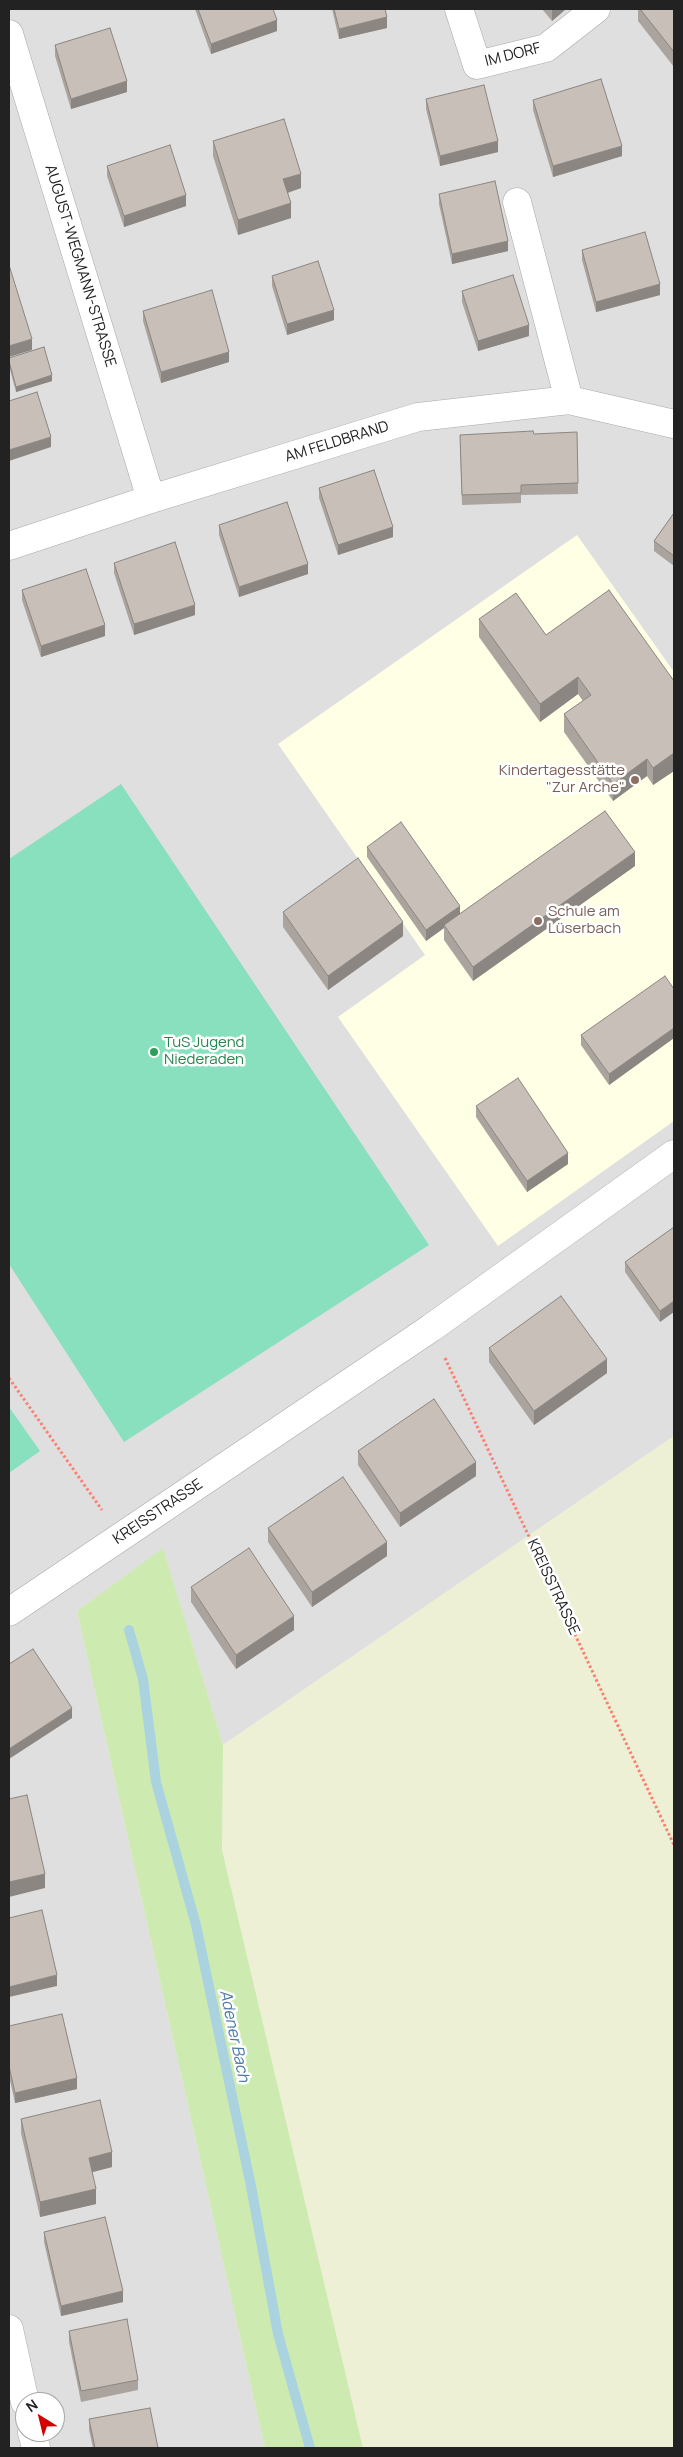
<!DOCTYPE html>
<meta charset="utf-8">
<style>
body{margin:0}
#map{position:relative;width:683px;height:2457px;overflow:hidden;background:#f2efe9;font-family:Manrope,sans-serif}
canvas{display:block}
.frame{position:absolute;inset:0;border:10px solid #222;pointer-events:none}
.north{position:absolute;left:15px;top:2392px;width:50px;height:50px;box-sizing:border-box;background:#fff;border:1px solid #a7a7a7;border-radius:50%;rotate:324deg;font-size:14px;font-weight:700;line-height:20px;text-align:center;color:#222}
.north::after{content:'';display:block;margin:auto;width:18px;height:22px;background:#d40000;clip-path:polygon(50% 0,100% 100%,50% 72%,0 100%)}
</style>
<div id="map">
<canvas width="683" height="2457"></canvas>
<div class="frame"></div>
<div class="north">N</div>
</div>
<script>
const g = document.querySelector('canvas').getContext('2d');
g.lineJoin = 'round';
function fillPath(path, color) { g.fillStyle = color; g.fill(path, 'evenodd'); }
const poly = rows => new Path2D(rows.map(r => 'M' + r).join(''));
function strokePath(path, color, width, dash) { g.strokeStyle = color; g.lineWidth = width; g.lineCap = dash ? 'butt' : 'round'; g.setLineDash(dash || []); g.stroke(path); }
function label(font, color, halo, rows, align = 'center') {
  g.font = font + ' Manrope,sans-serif'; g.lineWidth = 5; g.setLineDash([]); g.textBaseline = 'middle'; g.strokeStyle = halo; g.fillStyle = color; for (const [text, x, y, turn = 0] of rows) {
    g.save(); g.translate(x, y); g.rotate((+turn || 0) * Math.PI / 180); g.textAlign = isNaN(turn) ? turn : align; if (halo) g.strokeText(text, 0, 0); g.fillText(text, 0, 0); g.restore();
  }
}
fillPath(poly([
 [9,9,674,9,674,1436,223,1745,163,1549,77,1611,265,2448,9,2448],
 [25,2402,55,2402,55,2432,25,2432]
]), '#e0dfdf');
fillPath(poly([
 [577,535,674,672,674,1121,498,1246,338,1017,425,955,278,744]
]), '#ffffe5');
fillPath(poly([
 [674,1436,674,2448,363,2448,222,1850,223,1745]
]), '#eef0d5');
fillPath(poly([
 [163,1548,223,1745,222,1850,363,2448,265,2448,77,1611]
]), '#cdebb0');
fillPath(poly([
 [121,784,429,1245,124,1442,9,1264,9,859],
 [9,1407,40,1451,9,1473]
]), '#88e0be');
strokePath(poly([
 [129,1630,143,1679,156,1782,196,1925,251,2186,278,2334,310,2448]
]), '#aad3df', 10);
const minor = poly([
 [459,9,477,65,546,48,596,9],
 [9,34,151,499],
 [517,202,569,400],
 [9,546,151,499,418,417,569,400,674,424],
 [9,1612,431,1328,674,1154],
 [9,2329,25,2402],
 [32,2432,36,2448]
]);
strokePath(minor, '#a9a9a9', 29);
strokePath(poly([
 [445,1358,674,1845],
 [9,1378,102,1510]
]), '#fa8072', 3, [2.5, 2.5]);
strokePath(minor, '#fff', 28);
fillPath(poly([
 [195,9,273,9,277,31,211,54],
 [332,9,385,9,387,28,339,39],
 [542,9,566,9,552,21],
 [638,9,674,9,674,67,638,21],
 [55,45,127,92,71,109,55,56],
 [426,99,498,152,440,166,426,109],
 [533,100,622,156,553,177,533,110],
 [213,141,301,188,288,193,291,218,238,235,213,156],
 [107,166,186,206,124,227,107,176],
 [439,194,508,251,452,264,439,204],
 [582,250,660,295,596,312,582,260],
 [272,276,334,320,287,335,272,286],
 [462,291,529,336,478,351,462,302],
 [143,311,229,362,161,383,143,321],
 [9,358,52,381,16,392,9,366],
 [534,434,578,483,578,494,521,495,521,503,462,505,460,446],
 [319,488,393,537,338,555,319,498],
 [674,513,674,566,654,551,654,541],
 [219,525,308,574,239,597,219,535],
 [114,563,195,615,134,635,114,573],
 [22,590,105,636,41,657,22,600],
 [479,619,546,635,674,681,674,771,653,785,647,776,613,801,564,732,564,714,583,701,578,694,540,722,479,637],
 [367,847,460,914,635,866,473,981,444,940,444,928,426,941,367,857],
 [283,912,403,936,328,990,283,927],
 [674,989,674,1038,609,1085,581,1045,581,1035],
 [476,1106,568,1164,527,1192,476,1117],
 [674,1227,660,1322,625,1272,625,1262],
 [489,1348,607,1373,534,1425,489,1362],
 [358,1451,476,1476,400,1527,358,1465],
 [268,1528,387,1556,312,1607,268,1542],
 [191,1587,294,1630,236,1669,191,1602],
 [9,2026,77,2089,15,2103,9,2076],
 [21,2119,112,2167,92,2172,96,2204,40,2217,21,2133],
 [44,2232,123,2302,61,2316,44,2242],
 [69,2331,138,2380,138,2390,81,2402,69,2342],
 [89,2419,158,2448,93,2448,89,2430]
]), '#aba49e');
fillPath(poly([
 [552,9,566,9,552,21],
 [387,17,387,28,339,39,339,29],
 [277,20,277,31,211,54,211,44],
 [127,81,127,92,71,109,71,99],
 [498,141,498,152,440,166,440,156],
 [622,146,622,156,553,177,553,166],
 [301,174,301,188,283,194,283,179],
 [186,195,186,206,124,227,124,216],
 [291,203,291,218,238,235,238,220],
 [508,241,508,251,452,264,452,254],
 [660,284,660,295,596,312,596,302],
 [334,310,334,320,287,335,287,324],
 [529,325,529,336,478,351,478,341],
 [32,339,32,350,9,357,9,346],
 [229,352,229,362,161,383,161,372],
 [52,375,52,381,16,392,16,387],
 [51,437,51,447,9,461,9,450],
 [393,527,393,537,338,555,338,545],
 [308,564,308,574,239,597,239,587],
 [195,605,195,615,134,635,134,624],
 [105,625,105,636,41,657,41,646],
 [578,677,578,694,540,722,540,704],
 [674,753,674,771,653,785,653,768],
 [647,759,647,776,613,801,613,784],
 [635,852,635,866,473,981,473,967],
 [460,906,460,916,444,925,444,928,426,941,426,930],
 [403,922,403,936,328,990,328,976],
 [674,1028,674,1038,609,1085,609,1074],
 [568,1153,568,1164,527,1192,527,1181],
 [674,1301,674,1312,660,1322,660,1311],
 [607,1359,607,1373,534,1425,534,1411],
 [476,1462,476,1476,400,1527,400,1513],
 [387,1542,387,1556,312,1607,312,1592],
 [294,1616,294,1630,236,1669,236,1655],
 [72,1708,72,1718,9,1759,9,1749],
 [45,1874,45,1888,9,1897,9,1882],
 [57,1975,57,1986,9,1997,9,1987],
 [77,2078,77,2089,15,2103,15,2093],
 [112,2152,112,2167,89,2173,89,2158],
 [96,2189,96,2204,40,2217,40,2202],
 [123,2291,123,2302,61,2316,61,2306]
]), '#8b8681');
const building = poly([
 [198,9,273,9,277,20,211,44,198,9],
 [334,9,385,9,387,17,339,29,334,9],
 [640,9,674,9,674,52,640,9],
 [110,28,127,81,71,99,55,45,110,28],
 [601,79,622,146,553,166,533,100,601,79],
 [484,85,498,141,440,156,426,99,484,85],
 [284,119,301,174,283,179,291,203,238,220,213,141,284,119],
 [170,145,186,195,124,216,107,166,170,145],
 [495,181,508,241,452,254,439,194,495,181],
 [645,232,660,284,596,302,582,250,645,232],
 [318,261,334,310,287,324,272,276,318,261],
 [9,265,32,339,9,346,9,265],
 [513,275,529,325,478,341,462,291,513,275],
 [212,290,229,352,161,372,143,311,212,290],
 [44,347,52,375,16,387,9,361,9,358,44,347],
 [37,392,51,437,9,450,9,401,37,392],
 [533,431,534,434,577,432,578,483,521,485,521,493,462,495,460,435,533,431],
 [374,470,393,527,338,545,319,488,374,470],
 [287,502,308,564,239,587,219,525,287,502],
 [674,513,674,556,654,541,674,513],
 [175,542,195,605,134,624,114,563,175,542],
 [86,569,105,625,41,646,22,590,86,569],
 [609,590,674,681,674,753,653,768,647,759,613,784,564,714,591,695,578,677,540,704,479,619,516,593,546,635,609,590],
 [605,811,635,852,473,967,444,925,605,811],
 [401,822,460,906,426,930,367,847,401,822],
 [358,858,403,922,328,976,283,912,358,858],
 [665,976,674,989,674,1028,609,1074,581,1035,665,976],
 [518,1078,568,1153,527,1181,476,1106,518,1078],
 [674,1227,674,1301,660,1311,625,1262,674,1227],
 [561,1296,607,1359,534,1411,489,1348,561,1296],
 [434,1399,476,1462,400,1513,358,1451,434,1399],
 [343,1477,387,1542,312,1592,268,1528,343,1477],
 [249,1548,294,1616,236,1655,191,1587,249,1548],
 [33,1649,72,1708,9,1749,9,1664,33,1649],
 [27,1795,45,1874,9,1882,9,1799,27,1795],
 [42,1910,57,1975,9,1987,9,1918,42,1910],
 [62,2014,77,2078,15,2093,9,2066,9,2026,62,2014],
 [100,2100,112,2152,89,2158,96,2189,40,2202,21,2119,100,2100],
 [105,2217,123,2291,61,2306,44,2232,105,2217],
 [127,2319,138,2380,81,2391,69,2331,127,2319],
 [150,2408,158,2448,95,2448,89,2419,150,2408]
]);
fillPath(building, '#c7bfb8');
strokePath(building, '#8b8681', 1);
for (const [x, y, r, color] of [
 [635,780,5,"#8d6e63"],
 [538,921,5,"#8d6e63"],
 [154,1052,5,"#2e9e5b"]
]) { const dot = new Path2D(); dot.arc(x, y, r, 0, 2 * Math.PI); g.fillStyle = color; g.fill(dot); strokePath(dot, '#fff', 2); }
label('15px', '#222', '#fff', [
 ["IM DORF",513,55,-14],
 ["AUGUST-WEGMANN-STRASSE",80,266,73],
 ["AM FELDBRAND",337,442,-17],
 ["KREISSTRASSE",158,1512,-34],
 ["KREISSTRASSE",553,1587,65]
]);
label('15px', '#785e54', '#fff', [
 ["Kindertagesstätte",625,771],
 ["\"Zur Arche\"",625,788],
 ["Schule am",548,912,"left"],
 ["Lüserbach",548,929,"left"]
], 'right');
label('15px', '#27864d', '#fff', [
 ["TuS Jugend",164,1043],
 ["Niederaden",164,1060]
], 'left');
label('italic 16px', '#4a7aab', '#fff', [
 ["Adener Bach",234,2036,78]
]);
</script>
